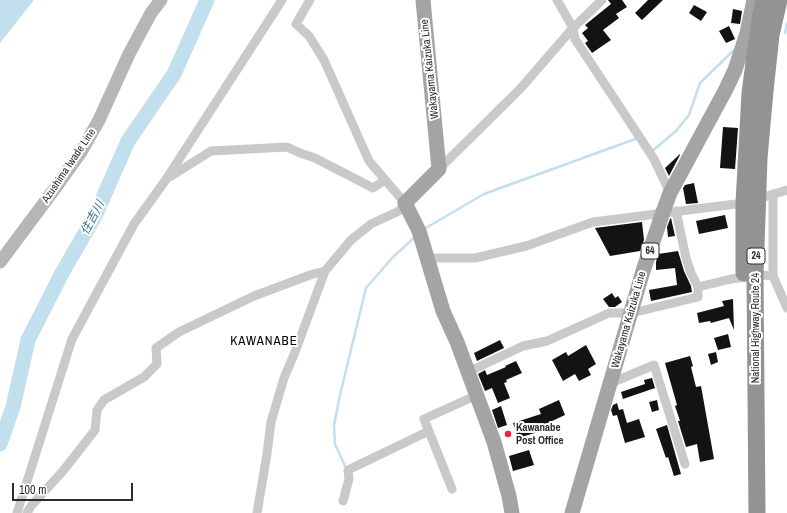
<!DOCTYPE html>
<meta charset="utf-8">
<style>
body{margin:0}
#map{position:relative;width:787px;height:513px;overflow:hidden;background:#fff;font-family:"Archivo Narrow",sans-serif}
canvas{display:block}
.scale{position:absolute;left:12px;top:483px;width:121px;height:18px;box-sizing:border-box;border:2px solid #2c2c2c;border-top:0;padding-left:5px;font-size:12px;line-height:14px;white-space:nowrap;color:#2c2c2c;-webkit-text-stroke:3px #fff;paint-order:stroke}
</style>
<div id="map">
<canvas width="787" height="513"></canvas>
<div class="scale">100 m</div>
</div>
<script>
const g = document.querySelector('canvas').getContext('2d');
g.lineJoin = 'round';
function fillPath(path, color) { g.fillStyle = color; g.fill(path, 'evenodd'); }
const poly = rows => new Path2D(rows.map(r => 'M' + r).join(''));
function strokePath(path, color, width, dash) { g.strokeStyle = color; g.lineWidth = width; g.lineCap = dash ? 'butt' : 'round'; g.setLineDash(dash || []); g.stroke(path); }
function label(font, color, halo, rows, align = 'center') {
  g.font = font + ' "Archivo Narrow","Noto Sans JP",sans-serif'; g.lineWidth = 4; g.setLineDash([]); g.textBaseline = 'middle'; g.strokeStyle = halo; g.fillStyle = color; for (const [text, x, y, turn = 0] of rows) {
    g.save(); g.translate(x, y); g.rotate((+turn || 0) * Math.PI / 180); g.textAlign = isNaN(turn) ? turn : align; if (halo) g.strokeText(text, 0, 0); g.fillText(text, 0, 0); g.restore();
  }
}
fillPath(poly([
 [0,0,34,0,0,43]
]), '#c2dfed');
strokePath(poly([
 [785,33,787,23],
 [651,152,676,131,689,115,700,83,734,50],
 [424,229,484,194,638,138],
 [345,466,335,444,334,425,340,395,366,288,393,257,415,237]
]), '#c2dfed', 2.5);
strokePath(poly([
 [0,444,13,407,28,340,62,273,95,216,128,141,174,74,207,0]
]), '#c2dfed', 15);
fillPath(poly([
 [608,0,622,0,627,7,616,14,619,18,603,30,611,40,592,53,585,43,588,41,582,33,588,28,585,25,611,4],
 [648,0,663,0,642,20,635,13],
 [694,5,707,12,701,21,689,13],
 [733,9,742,11,740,24,731,23],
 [729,26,735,39,726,43,719,31],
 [723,127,738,128,735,169,720,168],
 [680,154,680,155,669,176,665,168],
 [694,183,698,203,686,204,683,188,685,185],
 [725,215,728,228,699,234,696,221],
 [671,218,675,236,668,237,667,227,670,219],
 [642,222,644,240,640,251,610,256,595,228],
 [678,251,684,271,691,286,692,292,651,301,649,290,677,285,675,268,656,270,656,262,658,254],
 [612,293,615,298,618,296,622,302,615,307,609,307,603,299],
 [733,299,734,330,729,318,711,323,710,321,699,323,697,313,724,306,722,301],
 [728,334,731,347,718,350,714,338],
 [500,340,504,348,477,361,474,353],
 [586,345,596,364,588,369,591,375,579,381,575,374,563,381,552,360,566,352,568,356],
 [716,352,718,362,711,365,708,354],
 [690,356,693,366,691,367,696,387,701,386,714,459,700,462,697,444,686,447,678,421,680,421,675,406,677,405,665,363],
 [516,361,522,373,506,380,507,382,504,383,510,398,498,403,492,388,485,391,478,374,485,370,487,375,506,367,505,366],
 [652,378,655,388,623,399,621,392,645,384,644,380],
 [559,400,565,415,537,428,538,432,518,438,513,423,541,414,539,409],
 [657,400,659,410,652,412,649,402],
 [617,403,619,410,623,409,627,423,639,419,645,437,625,443,617,415,613,416,611,410,613,405],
 [501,406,507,425,498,428,492,410],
 [667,425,681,474,674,476,668,457,666,458,656,429],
 [529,450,534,465,513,471,509,456]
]), '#131313');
strokePath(poly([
 [557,0,573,28,575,39,654,159,670,193],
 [439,169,520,89,573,28,602,0],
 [168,178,211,151,287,147,300,153,315,158,373,188,385,180],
 [676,211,686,258,691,273,698,287],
 [427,260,432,258,475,258,526,246,593,222,744,203,787,190],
 [773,276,773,194],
 [468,372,523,346,547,341,609,313,632,313,698,297,698,287,731,279,763,275,773,276,787,308],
 [611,383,654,365,685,464],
 [452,489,424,419,477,395],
 [343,501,349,479,348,470,429,431],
 [17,513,72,339,134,224,165,181,282,0],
 [27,513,31,506,63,471,95,430,97,410,104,400,144,377,157,364,156,348,179,332,254,296,310,275,325,271],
 [257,513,267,454,271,422,284,378,295,352,325,271,351,240,371,224,399,211,405,203,369,161,324,60,309,36,296,24,310,0]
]), '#c9c9c9', 9);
strokePath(poly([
 [0,262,56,187,81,152,99,120,129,54,151,13,161,0]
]), '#b6b6b6', 13);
strokePath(poly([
 [423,0,439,169,405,203,419,231,443,311,457,342,494,442,509,496,512,513],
 [572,513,643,271,663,212,670,193,726,89,735,70,747,33,754,0]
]), '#a4a4a4', 15);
strokePath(poly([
 [744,273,744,203,750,93,760,19,764,0],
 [757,513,755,276,759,158,765,91,771,35,779,0]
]), '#939393', 17);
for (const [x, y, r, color] of [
 [508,434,4,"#f1203e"]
]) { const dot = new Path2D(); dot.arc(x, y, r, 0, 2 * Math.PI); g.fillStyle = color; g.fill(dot); strokePath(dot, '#fff', 1.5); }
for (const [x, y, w] of [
 [650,251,18],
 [756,256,18]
]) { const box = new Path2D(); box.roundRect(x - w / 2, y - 8, w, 16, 3); g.fillStyle = '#fff'; g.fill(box); strokePath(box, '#2c2c2c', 1); }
label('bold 10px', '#2c2c2c', null, [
 ["64",650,251],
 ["24",756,256]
]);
label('11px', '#2c2c2c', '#fff', [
 ["Wakayama Kaizuka Line",430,69,-96],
 ["Azushima Iwade Line",69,166,-56],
 ["Wakayama Kaizuka Line",629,320,-74],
 ["National Highway Route 24",756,328,-90]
]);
label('bold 11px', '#2c2c2c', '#fff', [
 ["Kawanabe",516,428],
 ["Post Office",516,441]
], 'left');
label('italic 12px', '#357592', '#fff', [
 ["住吉川",93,218,-62]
]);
g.letterSpacing = '1px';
label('13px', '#000', '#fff', [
 ["KAWANABE",264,342]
]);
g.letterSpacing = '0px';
</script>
